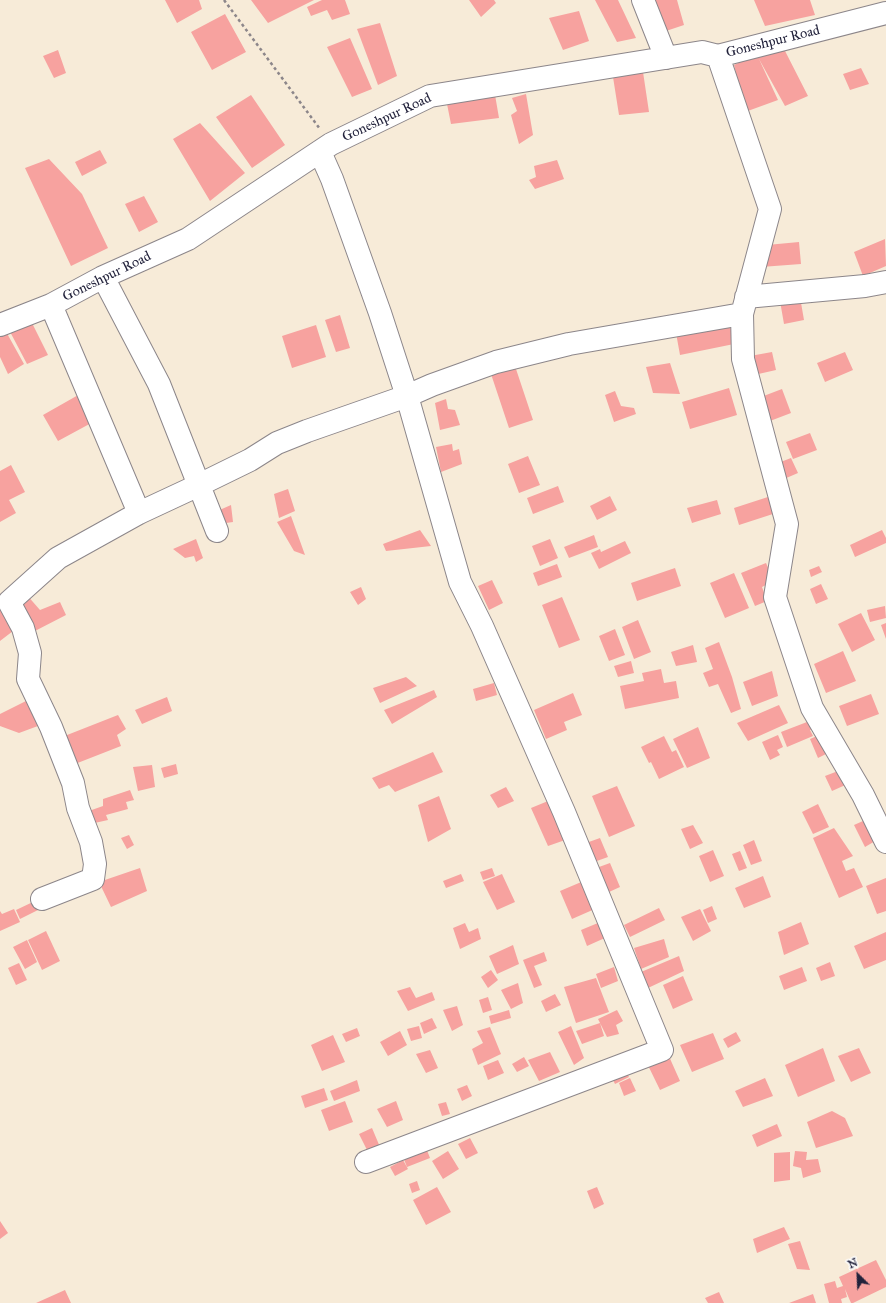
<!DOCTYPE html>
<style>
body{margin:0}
#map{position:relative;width:886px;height:1303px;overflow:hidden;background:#f7ebd8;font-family:"IM FELL Great Primer",serif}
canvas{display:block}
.north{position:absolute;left:838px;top:1255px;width:40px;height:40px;-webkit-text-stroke:3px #fff;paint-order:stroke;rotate:336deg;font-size:11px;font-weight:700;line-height:16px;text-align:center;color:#22223b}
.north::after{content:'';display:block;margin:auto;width:14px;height:18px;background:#22223b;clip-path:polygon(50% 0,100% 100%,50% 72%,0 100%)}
</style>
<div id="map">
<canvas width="886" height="1303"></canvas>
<div class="north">N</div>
</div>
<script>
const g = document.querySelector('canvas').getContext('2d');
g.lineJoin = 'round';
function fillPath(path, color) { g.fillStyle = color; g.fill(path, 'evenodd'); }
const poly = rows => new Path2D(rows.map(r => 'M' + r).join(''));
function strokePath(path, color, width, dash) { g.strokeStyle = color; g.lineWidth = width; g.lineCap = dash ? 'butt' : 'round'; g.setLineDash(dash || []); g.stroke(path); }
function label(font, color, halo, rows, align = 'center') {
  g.font = font + ' "IM FELL Great Primer",serif'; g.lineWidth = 4; g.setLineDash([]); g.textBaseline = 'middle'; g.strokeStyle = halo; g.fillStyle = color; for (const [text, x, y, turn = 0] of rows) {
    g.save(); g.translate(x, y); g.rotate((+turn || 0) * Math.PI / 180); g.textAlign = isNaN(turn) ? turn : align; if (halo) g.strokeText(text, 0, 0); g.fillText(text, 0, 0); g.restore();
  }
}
fillPath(poly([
 [165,0,199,0,202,9,177,23],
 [251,0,314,0,268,23],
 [322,0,345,0,350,14,332,20,327,10,311,16,307,7],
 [469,0,494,0,496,3,481,17],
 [595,0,618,0,636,38,617,42],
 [655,0,677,0,684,25,666,31],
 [754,0,810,0,815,15,765,26],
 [579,11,589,41,563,50,549,18],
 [225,14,246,52,212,70,191,32],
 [380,23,397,76,378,85,357,29],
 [350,38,372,89,352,97,327,47],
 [784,49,808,96,785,106,759,59,778,100,745,112,734,65,757,54],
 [58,50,66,73,54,78,43,56],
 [861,68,869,84,850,90,843,74],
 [643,72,649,112,619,115,613,77],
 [494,89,499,118,451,124,446,99],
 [526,94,533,135,519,144,511,115,517,111,512,98],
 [251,95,285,145,252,168,216,117],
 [200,123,245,173,210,201,173,139],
 [100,150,107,163,82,176,75,162],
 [49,159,82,194,108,248,71,266,25,168],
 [557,160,564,179,535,189,529,180,536,177,534,166],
 [144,196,158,222,139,232,125,204],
 [885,239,886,266,863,276,854,252],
 [799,242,801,264,761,267,767,245],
 [800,297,804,320,784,324,780,301],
 [340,315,350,348,336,352,325,320],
 [29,317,48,355,27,364,7,326],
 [729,322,734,344,680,355,676,333],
 [316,325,326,357,292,368,282,336],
 [4,328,24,364,8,374,0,357,0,330],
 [772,352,776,370,754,375,750,356],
 [845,352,853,370,825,382,817,363],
 [514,363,533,420,509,428,490,371],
 [670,363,680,394,653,393,646,367],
 [729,388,737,415,690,429,682,402],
 [782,389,791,413,770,421,761,397],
 [615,391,621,406,634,408,636,414,614,422,605,395],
 [80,394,95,421,58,441,43,415],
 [446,399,448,409,455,410,460,425,440,430,435,403],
 [810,433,817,450,793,459,786,442],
 [452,444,453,451,459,449,462,464,441,472,436,447],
 [528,456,540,485,519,493,508,464],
 [791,458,798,473,784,479,778,463],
 [11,465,25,492,9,500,16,513,0,522,0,471],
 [558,486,564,502,533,514,527,498],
 [288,489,295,511,279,518,274,494],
 [610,496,617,510,597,520,590,506],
 [771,496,776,513,739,525,734,508],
 [717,500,721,514,692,523,687,508],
 [231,505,233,522,219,524,215,512],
 [291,516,305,555,294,551,277,522],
 [420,530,431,546,386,551,383,544],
 [882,530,886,538,886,543,855,557,850,545],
 [594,535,598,547,569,558,564,547],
 [196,539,203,558,196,562,194,556,185,558,173,549],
 [550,539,558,558,540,566,532,546],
 [625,541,631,553,599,569,591,553,600,549,601,552],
 [766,563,774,581,762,587,767,601,755,606,741,573],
 [557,564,562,577,538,586,533,573],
 [819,566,822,572,811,577,809,570],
 [675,568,681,586,637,601,631,583],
 [734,573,749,608,725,618,710,583],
 [492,580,503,603,489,610,478,586],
 [821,584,828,599,816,604,810,589],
 [361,587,366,599,358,605,350,592],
 [26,594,40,610,60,602,66,615,33,632,16,600],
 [562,597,580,640,559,648,542,605],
 [0,605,13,631,0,641],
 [885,606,886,618,870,622,867,610],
 [861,613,875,640,852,652,838,624],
 [638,620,651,652,634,659,622,627],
 [886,623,886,639,881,625],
 [615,629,625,655,609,661,599,636],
 [719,642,732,677,741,709,731,713,718,684,709,687,703,673,713,669,705,648],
 [693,645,697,662,676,666,671,652],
 [843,651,856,681,826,693,814,664],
 [631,661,634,673,618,677,614,666],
 [661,669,664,683,676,681,679,698,625,709,620,686,644,681,642,673],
 [772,671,778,696,752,706,743,682],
 [406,677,417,686,380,703,373,688],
 [494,683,497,695,476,701,473,689],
 [434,690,437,697,392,724,384,710],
 [573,693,582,715,564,722,567,730,546,739,534,710],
 [871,694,879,714,847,726,839,706],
 [34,697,46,723,19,733,0,726,0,714],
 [167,697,172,711,142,724,135,710],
 [779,705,788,723,748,741,737,723],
 [118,715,126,729,117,735,121,746,75,764,62,737],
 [816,717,820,726,810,730,813,736,787,747,781,732,807,722],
 [698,727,710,758,687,768,673,739],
 [824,733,832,751,818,758,810,739],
 [778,735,783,747,777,750,780,755,770,760,762,742],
 [664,736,672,752,676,750,684,767,659,779,651,762,649,763,641,747],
 [433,752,443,772,395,792,389,785,379,789,372,778],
 [176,764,178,774,164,778,161,768],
 [152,765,155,787,138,791,133,767],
 [846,768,852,782,832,791,825,776],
 [617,786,635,826,609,837,592,796],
 [506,787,514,801,498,808,490,795],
 [130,790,134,800,126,802,128,809,106,815,108,820,90,824,86,812,103,806,103,799],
 [439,796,451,829,428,842,418,805],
 [553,799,568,839,548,846,531,808],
 [818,804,829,827,813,834,802,812],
 [872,817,882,837,865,847,854,825],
 [693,825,703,843,690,849,681,829],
 [834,828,853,856,842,861,846,871,854,868,863,887,839,898,813,838],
 [129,835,134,845,127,849,121,838],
 [600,838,608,857,594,862,586,843],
 [754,840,762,861,751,865,743,845],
 [713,850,724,876,710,882,699,856],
 [740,851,747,868,739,871,732,854],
 [610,863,620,887,609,892,599,867],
 [140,868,147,891,111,907,99,882],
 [492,868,495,876,483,880,480,872],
 [461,874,464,881,446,888,443,881],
 [502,874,515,902,497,910,483,882],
 [763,876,771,897,744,908,735,888],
 [886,878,886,911,877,914,866,886],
 [586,880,597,908,572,919,560,891],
 [35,901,40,909,20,919,16,910],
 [712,906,717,919,708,923,703,910],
 [659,908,665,920,630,937,624,925],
 [14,909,20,922,0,931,0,911,2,914],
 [700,909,711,931,693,941,681,917],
 [610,918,616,933,587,946,581,930],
 [801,922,809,944,784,955,778,932],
 [465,923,469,932,478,928,481,939,460,949,453,928],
 [46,931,60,961,42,970,28,940],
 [886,932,886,960,864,969,854,946],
 [664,939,669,957,641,969,634,948],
 [27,940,37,962,25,969,13,947],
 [513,945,519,964,497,974,489,956],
 [544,952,547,961,534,966,542,985,534,988,523,960],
 [679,956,684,971,648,988,641,972],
 [830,962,835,976,821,981,816,968],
 [19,963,27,980,16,985,8,968],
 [614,967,618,981,601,988,596,974],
 [802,967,807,981,784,990,779,976],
 [491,970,498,980,488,988,481,977],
 [683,976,693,1000,673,1009,663,985],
 [596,978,609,1012,576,1023,564,987],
 [518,983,523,1003,511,1009,501,990],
 [410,987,416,998,432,992,435,1000,408,1011,397,991],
 [555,994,561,1005,546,1012,541,1001],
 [488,997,492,1010,483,1013,479,1000],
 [457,1006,463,1025,452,1031,443,1010],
 [509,1010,511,1018,491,1024,489,1016],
 [617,1010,623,1021,616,1025,619,1034,607,1037,598,1019],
 [432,1018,437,1028,424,1034,420,1023],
 [600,1023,604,1036,582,1044,576,1031],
 [419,1026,422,1038,411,1041,407,1029],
 [571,1026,584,1058,574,1065,558,1032],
 [490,1027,501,1054,478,1065,472,1049,483,1043,477,1031],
 [357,1028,360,1036,346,1042,342,1034],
 [400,1031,407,1045,388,1056,380,1042],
 [736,1032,741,1041,728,1048,723,1039],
 [713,1033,724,1059,692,1072,680,1045],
 [333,1035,345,1062,322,1071,311,1045],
 [663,1043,680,1081,660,1090,642,1053],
 [823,1048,835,1081,798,1097,785,1065],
 [859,1048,871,1073,851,1082,838,1056],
 [430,1050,438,1068,426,1073,416,1054],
 [550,1052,560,1072,539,1081,528,1060],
 [524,1057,529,1066,517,1072,512,1064],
 [498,1060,504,1073,488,1080,483,1066],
 [621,1061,629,1077,615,1084,607,1068],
 [630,1078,636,1091,624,1096,619,1083],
 [765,1078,773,1096,743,1107,735,1091],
 [357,1080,360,1091,334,1101,330,1091],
 [467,1085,472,1096,462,1101,457,1089],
 [324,1088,328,1100,305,1108,301,1096],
 [345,1101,353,1122,329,1131,321,1110],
 [396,1101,403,1120,387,1127,377,1109],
 [446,1102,450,1114,442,1116,438,1104],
 [832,1111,845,1118,853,1136,816,1148,807,1122],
 [777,1124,782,1136,757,1147,752,1135],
 [372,1128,380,1147,368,1152,359,1134],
 [421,1135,430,1158,407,1167,398,1144],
 [470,1138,478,1153,466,1159,458,1144],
 [448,1151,459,1169,443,1179,432,1161],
 [795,1151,807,1152,806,1160,818,1159,821,1172,803,1178,801,1168,793,1166],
 [790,1152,790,1180,774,1182,774,1153],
 [403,1160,408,1169,395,1176,390,1167],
 [417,1181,420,1190,412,1193,409,1184],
 [437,1187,451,1212,426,1225,413,1200],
 [597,1187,604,1204,594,1209,587,1191],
 [0,1221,8,1233,0,1239],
 [784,1227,790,1239,757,1253,753,1239],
 [800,1241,810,1270,797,1269,788,1244],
 [876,1260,886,1280,886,1287,853,1303,851,1303,845,1289,847,1297,841,1299,842,1303,829,1303,824,1284,835,1281,837,1288,843,1286,839,1277],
 [65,1290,71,1303,36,1303],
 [719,1292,724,1303,708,1303,705,1298],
 [813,1294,816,1303,789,1303]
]), '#f7a29f');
const minor = poly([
 [643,0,666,58],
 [718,56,770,209,742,314,743,359,787,524,775,597,812,708,863,795,886,842],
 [320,152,332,179,380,313,407,396,460,582,482,626,564,812,662,1050,366,1162],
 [103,277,159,384,217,531],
 [746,297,865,286,886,282],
 [51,305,139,513],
 [0,325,51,305,103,277,188,239,331,144,430,96,702,52,718,56,886,13],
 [42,899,93,879,95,864,91,842,78,808,73,783,51,727,28,679,30,653,23,628,9,602,58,558,139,513,199,485,250,460,277,443,307,431,407,396,432,385,496,362,569,344,742,314]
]);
strokePath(minor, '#8c868a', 24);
strokePath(poly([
 [224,0,320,129]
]), '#8c868a', 2.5, [3, 3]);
strokePath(minor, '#fff', 22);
label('14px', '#22223b', '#fff', [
 ["Goneshpur Road",773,42,-14],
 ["Goneshpur Road",387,118,-25],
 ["Goneshpur Road",107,277,-26]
]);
</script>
